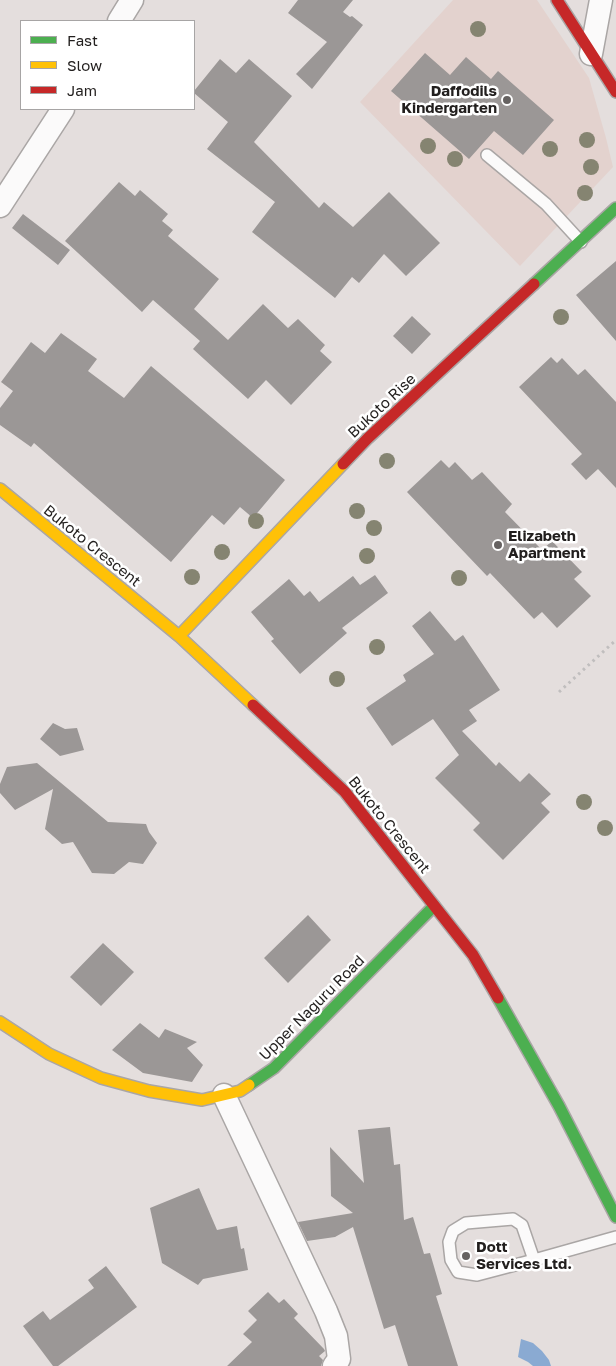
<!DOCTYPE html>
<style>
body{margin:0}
#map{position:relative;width:616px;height:1366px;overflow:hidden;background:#e4dedd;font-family:"Golos Text",sans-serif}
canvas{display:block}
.legend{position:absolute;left:20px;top:20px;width:175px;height:90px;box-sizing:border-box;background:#fff;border:1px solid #a7a5a5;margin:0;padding:6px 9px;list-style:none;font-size:15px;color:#221f1e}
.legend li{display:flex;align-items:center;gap:10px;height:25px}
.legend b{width:25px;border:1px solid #a7a5a5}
</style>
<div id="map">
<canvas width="616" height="1366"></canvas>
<ul class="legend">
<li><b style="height:6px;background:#4caf50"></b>Fast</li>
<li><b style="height:6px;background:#ffc107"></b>Slow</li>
<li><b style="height:6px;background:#c62828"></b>Jam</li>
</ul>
</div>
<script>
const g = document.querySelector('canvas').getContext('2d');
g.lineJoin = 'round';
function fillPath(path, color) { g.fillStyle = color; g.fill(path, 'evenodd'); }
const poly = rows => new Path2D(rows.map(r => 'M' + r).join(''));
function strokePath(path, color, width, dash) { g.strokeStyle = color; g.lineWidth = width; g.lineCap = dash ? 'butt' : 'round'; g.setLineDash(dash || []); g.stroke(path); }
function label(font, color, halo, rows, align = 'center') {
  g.font = font + ' "Golos Text",sans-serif'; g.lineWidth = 5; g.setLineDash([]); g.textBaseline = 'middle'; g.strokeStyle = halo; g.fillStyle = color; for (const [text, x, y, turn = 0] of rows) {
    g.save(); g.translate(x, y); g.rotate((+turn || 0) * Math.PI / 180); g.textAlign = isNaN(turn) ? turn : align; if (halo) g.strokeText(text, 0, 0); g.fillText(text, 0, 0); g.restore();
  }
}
fillPath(poly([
 [453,0,537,0,589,78,606,138,613,167,520,266,360,102]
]), '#e3d2ce');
fillPath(poly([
 [521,1339,533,1343,542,1351,549,1360,551,1366,533,1366,528,1362,518,1357]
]), '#8aaad2');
fillPath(poly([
 [298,0,353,0,343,12,350,17,352,16,363,25,312,89,296,74,327,42,288,13],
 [425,53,450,75,466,57,491,79,498,71,554,120,523,155,494,131,469,159,391,91],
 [220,59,236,73,249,59,292,96,254,142,319,208,324,202,353,227,389,192,440,243,406,276,384,254,359,283,352,277,335,298,252,232,275,202,207,149,228,122,194,93,194,91],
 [119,182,135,196,140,190,168,214,162,221,173,230,168,236,219,279,194,309,228,340,263,304,288,328,298,319,325,345,320,351,332,362,291,405,266,380,248,399,193,349,200,341,153,300,142,312,65,241],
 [23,214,70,250,58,265,12,228],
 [616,261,616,341,576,295],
 [412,316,431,334,412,354,393,336],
 [61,333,97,359,88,371,124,398,151,366,285,480,253,518,240,507,224,525,212,515,171,562,34,443,31,447,0,425,0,408,13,391,1,382,31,342,45,353],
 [551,357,557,363,562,358,578,375,585,369,616,402,616,488,598,469,586,480,571,464,582,454,519,387],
 [441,460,449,468,455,462,472,480,482,472,512,504,505,512,542,550,552,541,582,572,574,579,591,596,557,628,542,612,534,619,490,573,487,576,407,492],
 [375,575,388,593,342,628,347,633,300,674,271,641,274,639,251,612,289,579,304,596,310,591,319,602,353,576,360,585],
 [430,611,455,641,463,635,500,690,469,710,477,721,462,731,496,766,499,762,520,782,529,773,551,794,541,803,550,812,503,860,473,830,480,823,435,778,459,755,433,719,392,746,366,708,406,681,403,675,434,654,412,626],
 [53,723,65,729,77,728,84,750,60,756,40,739],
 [37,763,108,822,146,824,149,832,157,843,143,864,129,862,114,874,92,873,73,842,62,844,45,829,53,789,15,810,0,793,0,784,7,767],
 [308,915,331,940,288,983,264,958],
 [103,943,134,972,101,1006,70,977],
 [140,1023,159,1038,165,1029,197,1042,187,1048,203,1065,192,1082,143,1073,112,1050],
 [390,1127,394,1165,400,1164,404,1220,413,1217,424,1254,430,1253,442,1294,436,1296,458,1366,408,1366,395,1325,384,1329,353,1227,335,1237,307,1241,298,1222,353,1213,331,1196,330,1147,364,1183,358,1130],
 [199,1188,217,1230,237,1226,241,1249,244,1248,248,1270,203,1279,198,1285,162,1263,150,1208],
 [106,1266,137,1307,58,1366,53,1366,23,1326,43,1311,50,1320,94,1288,88,1280],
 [268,1292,279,1303,284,1299,298,1314,294,1318,324,1349,325,1351,319,1356,323,1360,321,1366,227,1366,252,1342,243,1334,257,1320,248,1311]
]), '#9b9796');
const lane = poly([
 [487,155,546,204,581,242],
 [534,1260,522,1225,513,1219,466,1223,453,1231,449,1242,451,1260,458,1272,477,1275,534,1260,616,1237]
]);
const street = poly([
 [119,21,132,0],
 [591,54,601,0],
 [0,206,63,109],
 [224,1095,326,1311,336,1336,339,1359,334,1366]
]);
const fast = poly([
 [534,284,616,208],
 [498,998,559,1106,616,1217],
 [249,1085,274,1068,434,906]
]);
const slow = poly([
 [0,489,179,636,253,705],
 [179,636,343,464],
 [0,1022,49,1054,101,1078,149,1091,202,1100,240,1091,249,1085]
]);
const jam = poly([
 [557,0,616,92],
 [343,464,368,438,534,284],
 [253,705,345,792,473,955,498,998]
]);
strokePath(lane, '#aaa6a5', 14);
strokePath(street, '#aaa6a5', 25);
strokePath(fast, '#aaa6a5', 14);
strokePath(slow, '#aaa6a5', 14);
strokePath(jam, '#aaa6a5', 14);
strokePath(poly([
 [559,692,616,640]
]), '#c0bebe', 3, [2.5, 4]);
strokePath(lane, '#fbfafa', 11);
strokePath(street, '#fbfafa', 22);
strokePath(fast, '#4caf50', 11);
strokePath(slow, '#ffc107', 11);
strokePath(jam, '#c62828', 11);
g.fillStyle = '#858471';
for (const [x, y] of [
 [478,29],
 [587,140],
 [428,146],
 [550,149],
 [455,159],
 [591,167],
 [585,193],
 [561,317],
 [387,461],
 [357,511],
 [256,521],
 [374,528],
 [222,552],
 [367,556],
 [192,577],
 [459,578],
 [377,647],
 [337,679],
 [584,802],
 [605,828]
]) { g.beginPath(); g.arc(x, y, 8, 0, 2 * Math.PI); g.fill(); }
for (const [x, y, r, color] of [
 [507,100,5,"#666261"],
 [498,545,5,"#666261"],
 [466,1256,5,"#666261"]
]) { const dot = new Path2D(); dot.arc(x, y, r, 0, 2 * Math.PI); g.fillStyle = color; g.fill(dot); strokePath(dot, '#fff', 2); }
label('bold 15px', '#221f1e', '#fff', [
 ["Daffodils",497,91,"right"],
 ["Kindergarten",497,108,"right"],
 ["Elizabeth",508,536],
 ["Apartment",508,553],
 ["Dott",476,1247],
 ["Services Ltd.",476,1264]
], 'left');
label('15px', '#221f1e', '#fff', [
 ["Bukoto Rise",382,406,-43],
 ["Bukoto Crescent",92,546,39],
 ["Bukoto Crescent",389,825,51],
 ["Upper Naguru Road",312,1008,-45]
]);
</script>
